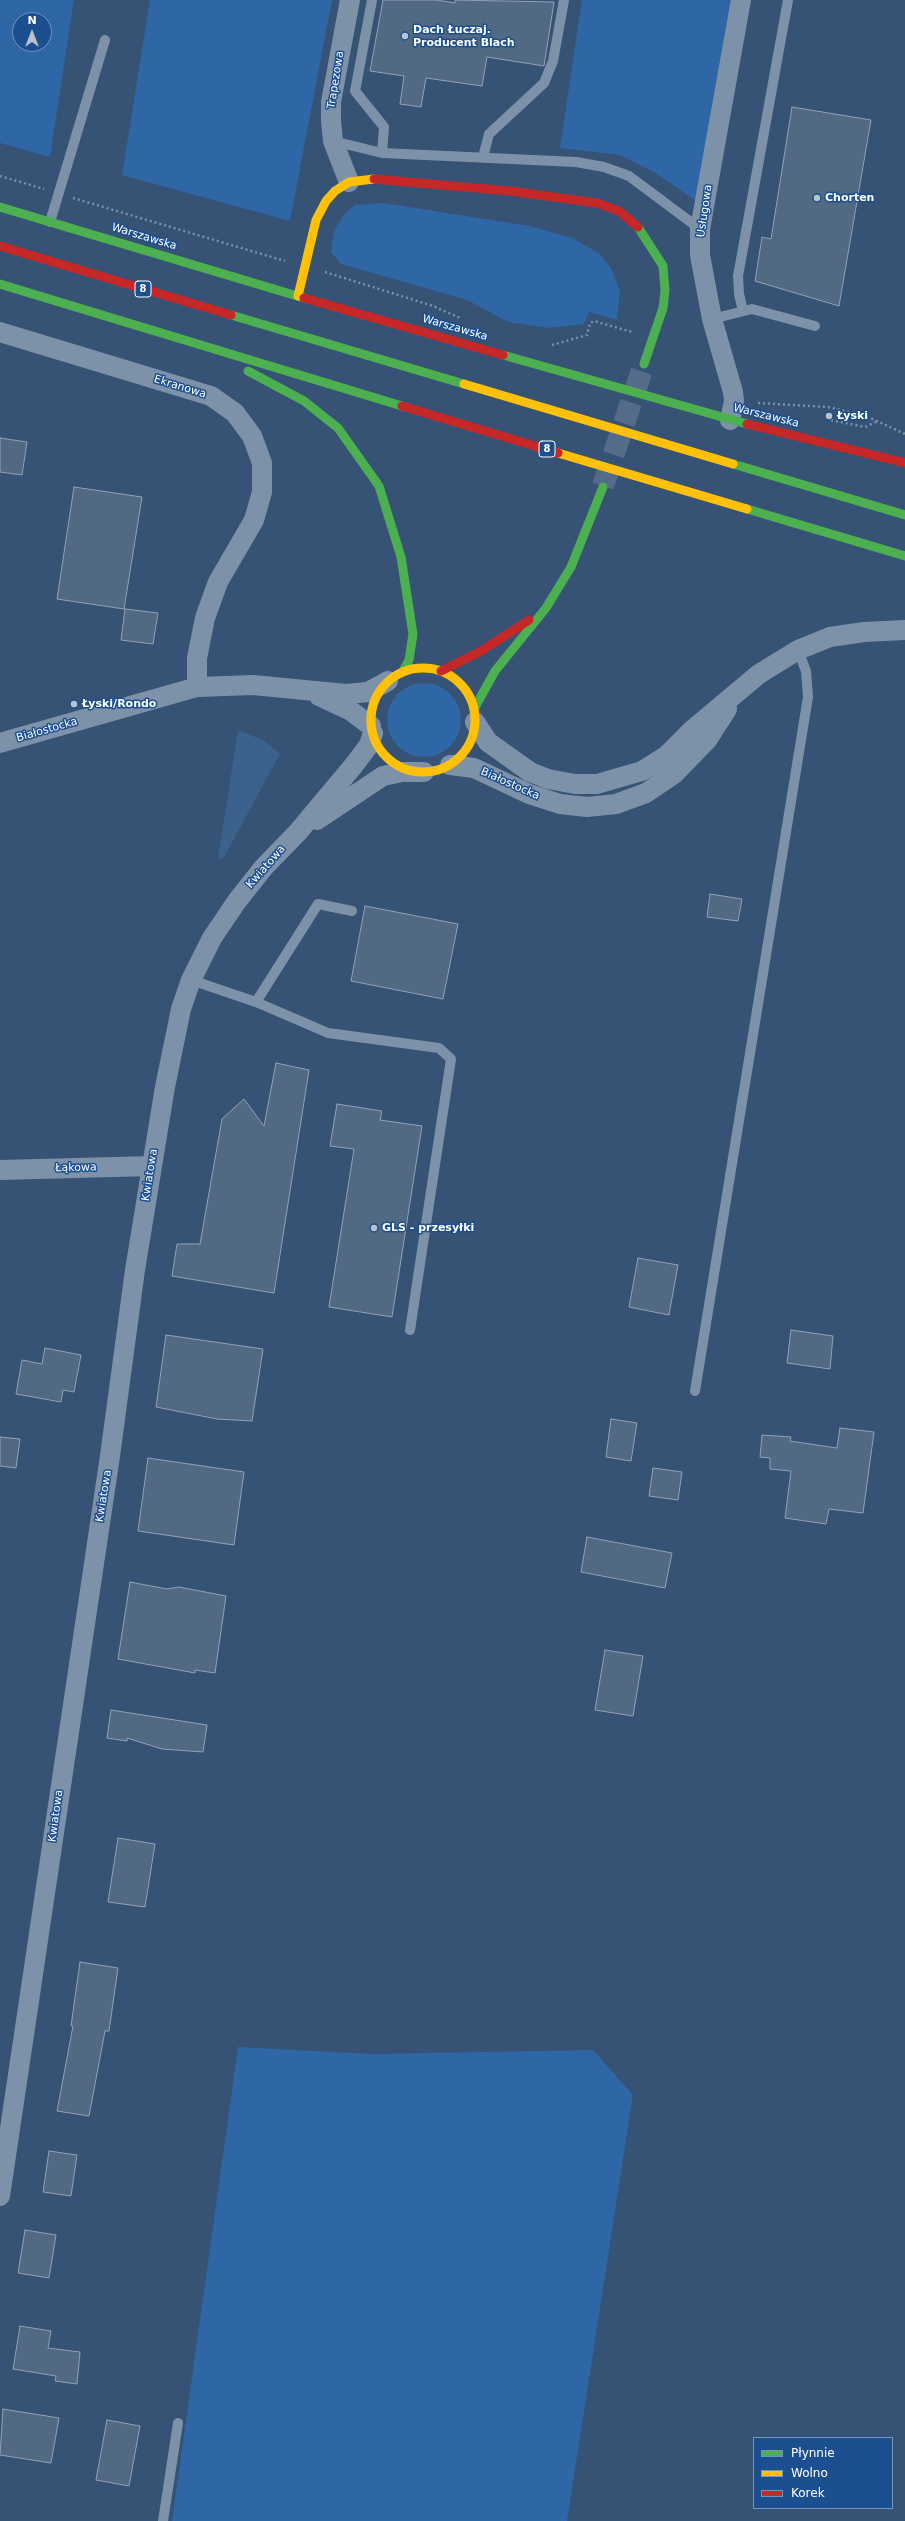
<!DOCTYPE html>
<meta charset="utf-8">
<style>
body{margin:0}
#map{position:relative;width:905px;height:2521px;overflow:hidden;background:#365274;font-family:"DejaVu Sans",sans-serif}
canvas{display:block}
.legend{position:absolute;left:753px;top:2437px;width:140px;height:72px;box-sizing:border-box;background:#1b4f8f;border:1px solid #7695bc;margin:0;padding:5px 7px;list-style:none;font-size:12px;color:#fff}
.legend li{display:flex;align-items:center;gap:8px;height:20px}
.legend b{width:20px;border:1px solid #7695bc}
.north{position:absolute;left:12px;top:12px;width:40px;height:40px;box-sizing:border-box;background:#1b4f8f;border:1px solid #7695bc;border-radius:50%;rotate:0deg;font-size:11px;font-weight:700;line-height:16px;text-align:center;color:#fff}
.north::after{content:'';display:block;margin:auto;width:14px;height:18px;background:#b9c2ce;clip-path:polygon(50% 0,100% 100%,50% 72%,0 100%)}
</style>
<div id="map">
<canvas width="905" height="2521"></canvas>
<ul class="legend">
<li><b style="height:5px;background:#4caf50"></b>Płynnie</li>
<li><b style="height:5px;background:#ffc107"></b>Wolno</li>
<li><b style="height:5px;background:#c62828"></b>Korek</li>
</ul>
<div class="north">N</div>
</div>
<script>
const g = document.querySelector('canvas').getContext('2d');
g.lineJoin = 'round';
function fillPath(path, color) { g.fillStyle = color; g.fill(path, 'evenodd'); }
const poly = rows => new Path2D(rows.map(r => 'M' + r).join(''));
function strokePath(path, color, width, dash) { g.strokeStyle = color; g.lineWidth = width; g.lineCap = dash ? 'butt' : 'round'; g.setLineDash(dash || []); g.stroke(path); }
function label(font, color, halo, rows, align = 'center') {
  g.font = font + ' "DejaVu Sans",sans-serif'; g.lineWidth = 3; g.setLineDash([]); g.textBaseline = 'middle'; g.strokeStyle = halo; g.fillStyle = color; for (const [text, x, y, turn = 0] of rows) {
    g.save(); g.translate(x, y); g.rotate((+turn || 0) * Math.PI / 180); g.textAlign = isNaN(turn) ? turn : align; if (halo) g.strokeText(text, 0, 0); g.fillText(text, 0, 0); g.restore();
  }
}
fillPath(poly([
 [0,0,74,0,50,157,0,143],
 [20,20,44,20,44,44,20,44],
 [150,0,332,0,290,221,122,175],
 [582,0,732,0,696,201,657,174,620,155,560,148],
 [383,203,530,226,572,238,599,253,611,268,620,290,617,320,589,312,584,324,549,328,508,322,467,300,341,264,331,252,334,231,344,214,355,205],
 '387 720a37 37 0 1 1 74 0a37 37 0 1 1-74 0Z',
 [238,2047,371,2054,593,2050,633,2095,567,2521,172,2521]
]), '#2f66a5');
fillPath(poly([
 [238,730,263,740,280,754,223,859,218,858]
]), '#3b618d');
const building = poly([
 [383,0,437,0,455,3,455,0,554,2,544,66,487,57,482,86,426,78,421,107,400,104,404,76,370,71,383,0],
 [792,107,871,120,839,306,755,281,762,237,771,239,792,107],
 [0,438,27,442,22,475,0,472,0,438],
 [74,487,142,497,124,609,57,599,74,487],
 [125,609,158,613,153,644,121,640,125,609],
 [710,894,742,899,738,921,707,917,710,894],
 [365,906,458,924,443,999,351,981,365,906],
 [276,1063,309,1070,274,1293,172,1276,177,1244,200,1244,222,1119,244,1099,264,1126,276,1063],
 [337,1104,382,1111,380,1120,422,1126,392,1317,329,1307,354,1149,330,1146,337,1104],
 [638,1258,678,1265,669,1315,629,1307,638,1258],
 [791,1330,833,1336,830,1369,787,1363,791,1330],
 [166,1335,263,1349,252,1421,217,1419,156,1407,166,1335],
 [45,1348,81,1355,74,1392,63,1390,61,1402,16,1394,22,1360,42,1364,45,1348],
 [611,1419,637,1423,631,1461,606,1457,611,1419],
 [840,1428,874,1432,863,1513,829,1509,826,1524,785,1518,791,1471,770,1469,770,1458,760,1457,762,1435,791,1437,790,1441,837,1448,840,1428],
 [0,1437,20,1439,16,1468,0,1466,0,1437],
 [148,1458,244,1472,234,1545,138,1531,148,1458],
 [653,1468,682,1472,678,1500,649,1496,653,1468],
 [587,1537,672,1553,665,1588,581,1572,587,1537],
 [130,1582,167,1589,179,1587,226,1596,215,1673,195,1670,195,1673,118,1659,130,1582],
 [605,1650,643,1656,633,1716,595,1710,605,1650],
 [111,1710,207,1725,203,1752,162,1749,127,1738,127,1741,107,1738,111,1710],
 [118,1838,155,1844,145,1907,108,1902,118,1838],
 [80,1962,118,1968,109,2031,105,2031,89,2116,57,2111,73,2026,71,2026,80,1962],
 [49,2151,77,2155,71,2196,43,2192,49,2151],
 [25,2230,56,2235,49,2278,18,2273,25,2230],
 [20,2326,51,2331,48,2348,80,2352,77,2384,55,2381,56,2376,13,2369,20,2326],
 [3,2409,59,2418,51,2463,0,2455,3,2409],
 [107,2420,140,2426,129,2486,96,2480,107,2420]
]);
fillPath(building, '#526984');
strokePath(building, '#92a2b6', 1);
strokePath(poly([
 [603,486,644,364]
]), '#546c89', 22, [22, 11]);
strokePath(poly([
 [0,176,44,189],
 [73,198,285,261],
 [325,272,433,306,460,318],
 [552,345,587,335,590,323,594,321,632,332],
 [758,403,828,407,866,416,905,434],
 [831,420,865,427,878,421]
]), '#7d92a8', 2.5, [2, 3]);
strokePath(poly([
 [372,0,355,91,384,127,382,153],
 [333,141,382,153,576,162,604,167,629,176,700,229],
 [483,157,489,134,544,83,553,61,564,0],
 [50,222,105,40],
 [743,311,739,294,738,276,788,0],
 [712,319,752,309,815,326],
 [191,980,256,1002,328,1033,439,1048,451,1059,410,1330],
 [256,1002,318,904,352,911],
 [695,1391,808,697,806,671,798,650],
 [163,2521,178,2423]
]), '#7d92a8', 10);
strokePath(poly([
 [349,182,333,141,331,120,331,102,350,0],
 [0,332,211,396,235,413,252,436,262,463,262,492,254,520,218,582,205,618,197,658,197,687],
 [730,420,734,401,733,392,712,319,700,255,700,229,741,0],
 [319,696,351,711,371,726],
 [475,722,488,742,530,772,548,779,575,784,597,784,642,771,666,756,691,731,759,674,798,650,830,637,864,632,905,630],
 [0,743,197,687,253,685,346,694,368,692,388,681],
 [450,765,474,768,529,794,560,804,587,807,616,804,646,793,674,774,707,740,727,709],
 [317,820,383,776,402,772,424,772],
 [0,1170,152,1166],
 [0,2196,110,1456,135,1270,165,1087,181,1009,191,980,212,938,237,901,264,867,298,832,354,765,369,745,373,733]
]), '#7d92a8', 20);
strokePath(poly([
 [0,207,304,298],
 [638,227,663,266,665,290,663,308,644,364],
 [0,284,402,406],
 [231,315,464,384],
 [503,355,747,424],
 [248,371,304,401,338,428,379,486,401,557,413,634,409,660,402,673],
 [733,464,905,515],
 [747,509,905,556],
 [474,709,495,671,546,608,571,567,603,487]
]), '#4caf50', 9);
strokePath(poly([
 [298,296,316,220,326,201,335,191,349,182,374,179],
 [464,384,733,464],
 [558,453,747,509],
 '371 720a52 52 0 1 1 104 0a52 52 0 1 1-104 0Z'
]), '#ffc107', 9);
strokePath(poly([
 [374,179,510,191,597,203,619,211,638,227],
 [0,246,231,315],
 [304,298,503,355],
 [402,406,558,453],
 [747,424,905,463],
 [441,671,481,651,529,620]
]), '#c62828', 9);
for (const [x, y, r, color] of [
 [405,36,4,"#b9c2ce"],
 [817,198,4,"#b9c2ce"],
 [829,416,4,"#b9c2ce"],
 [74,704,4,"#b9c2ce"],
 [374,1228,4,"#b9c2ce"]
]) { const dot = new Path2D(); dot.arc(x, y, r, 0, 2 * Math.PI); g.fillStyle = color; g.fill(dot); strokePath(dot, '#1b4f8f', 1.5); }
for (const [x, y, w] of [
 [143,289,16],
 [547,449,16]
]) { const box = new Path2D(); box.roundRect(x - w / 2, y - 8, w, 16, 3); g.fillStyle = '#1b4f8f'; g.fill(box); strokePath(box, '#fff', 1); }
label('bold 10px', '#fff', null, [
 ["8",143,289],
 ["8",547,449]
]);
label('bold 11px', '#fff', '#1b4f8f', [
 ["Dach Łuczaj.",413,30],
 ["Producent Blach",413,43],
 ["Chorten",825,198],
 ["Łyski",837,416],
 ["Łyski/Rondo",82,704],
 ["GLS - przesyłki",382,1228]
], 'left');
label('11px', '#fff', '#1b4f8f', [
 ["Trapezowa",336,80,-81],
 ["Usługowa",705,211,-82],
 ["Warszawska",144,237,17],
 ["Warszawska",455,328,16],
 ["Ekranowa",180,387,17],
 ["Warszawska",766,416,14],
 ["Białostocka",47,730,-16],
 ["Białostocka",510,784,24],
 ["Kwiatowa",266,867,-49],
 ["Łąkowa",76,1168,-1],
 ["Kwiatowa",150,1175,-81],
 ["Kwiatowa",104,1496,-81],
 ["Kwiatowa",56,1816,-82]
]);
</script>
